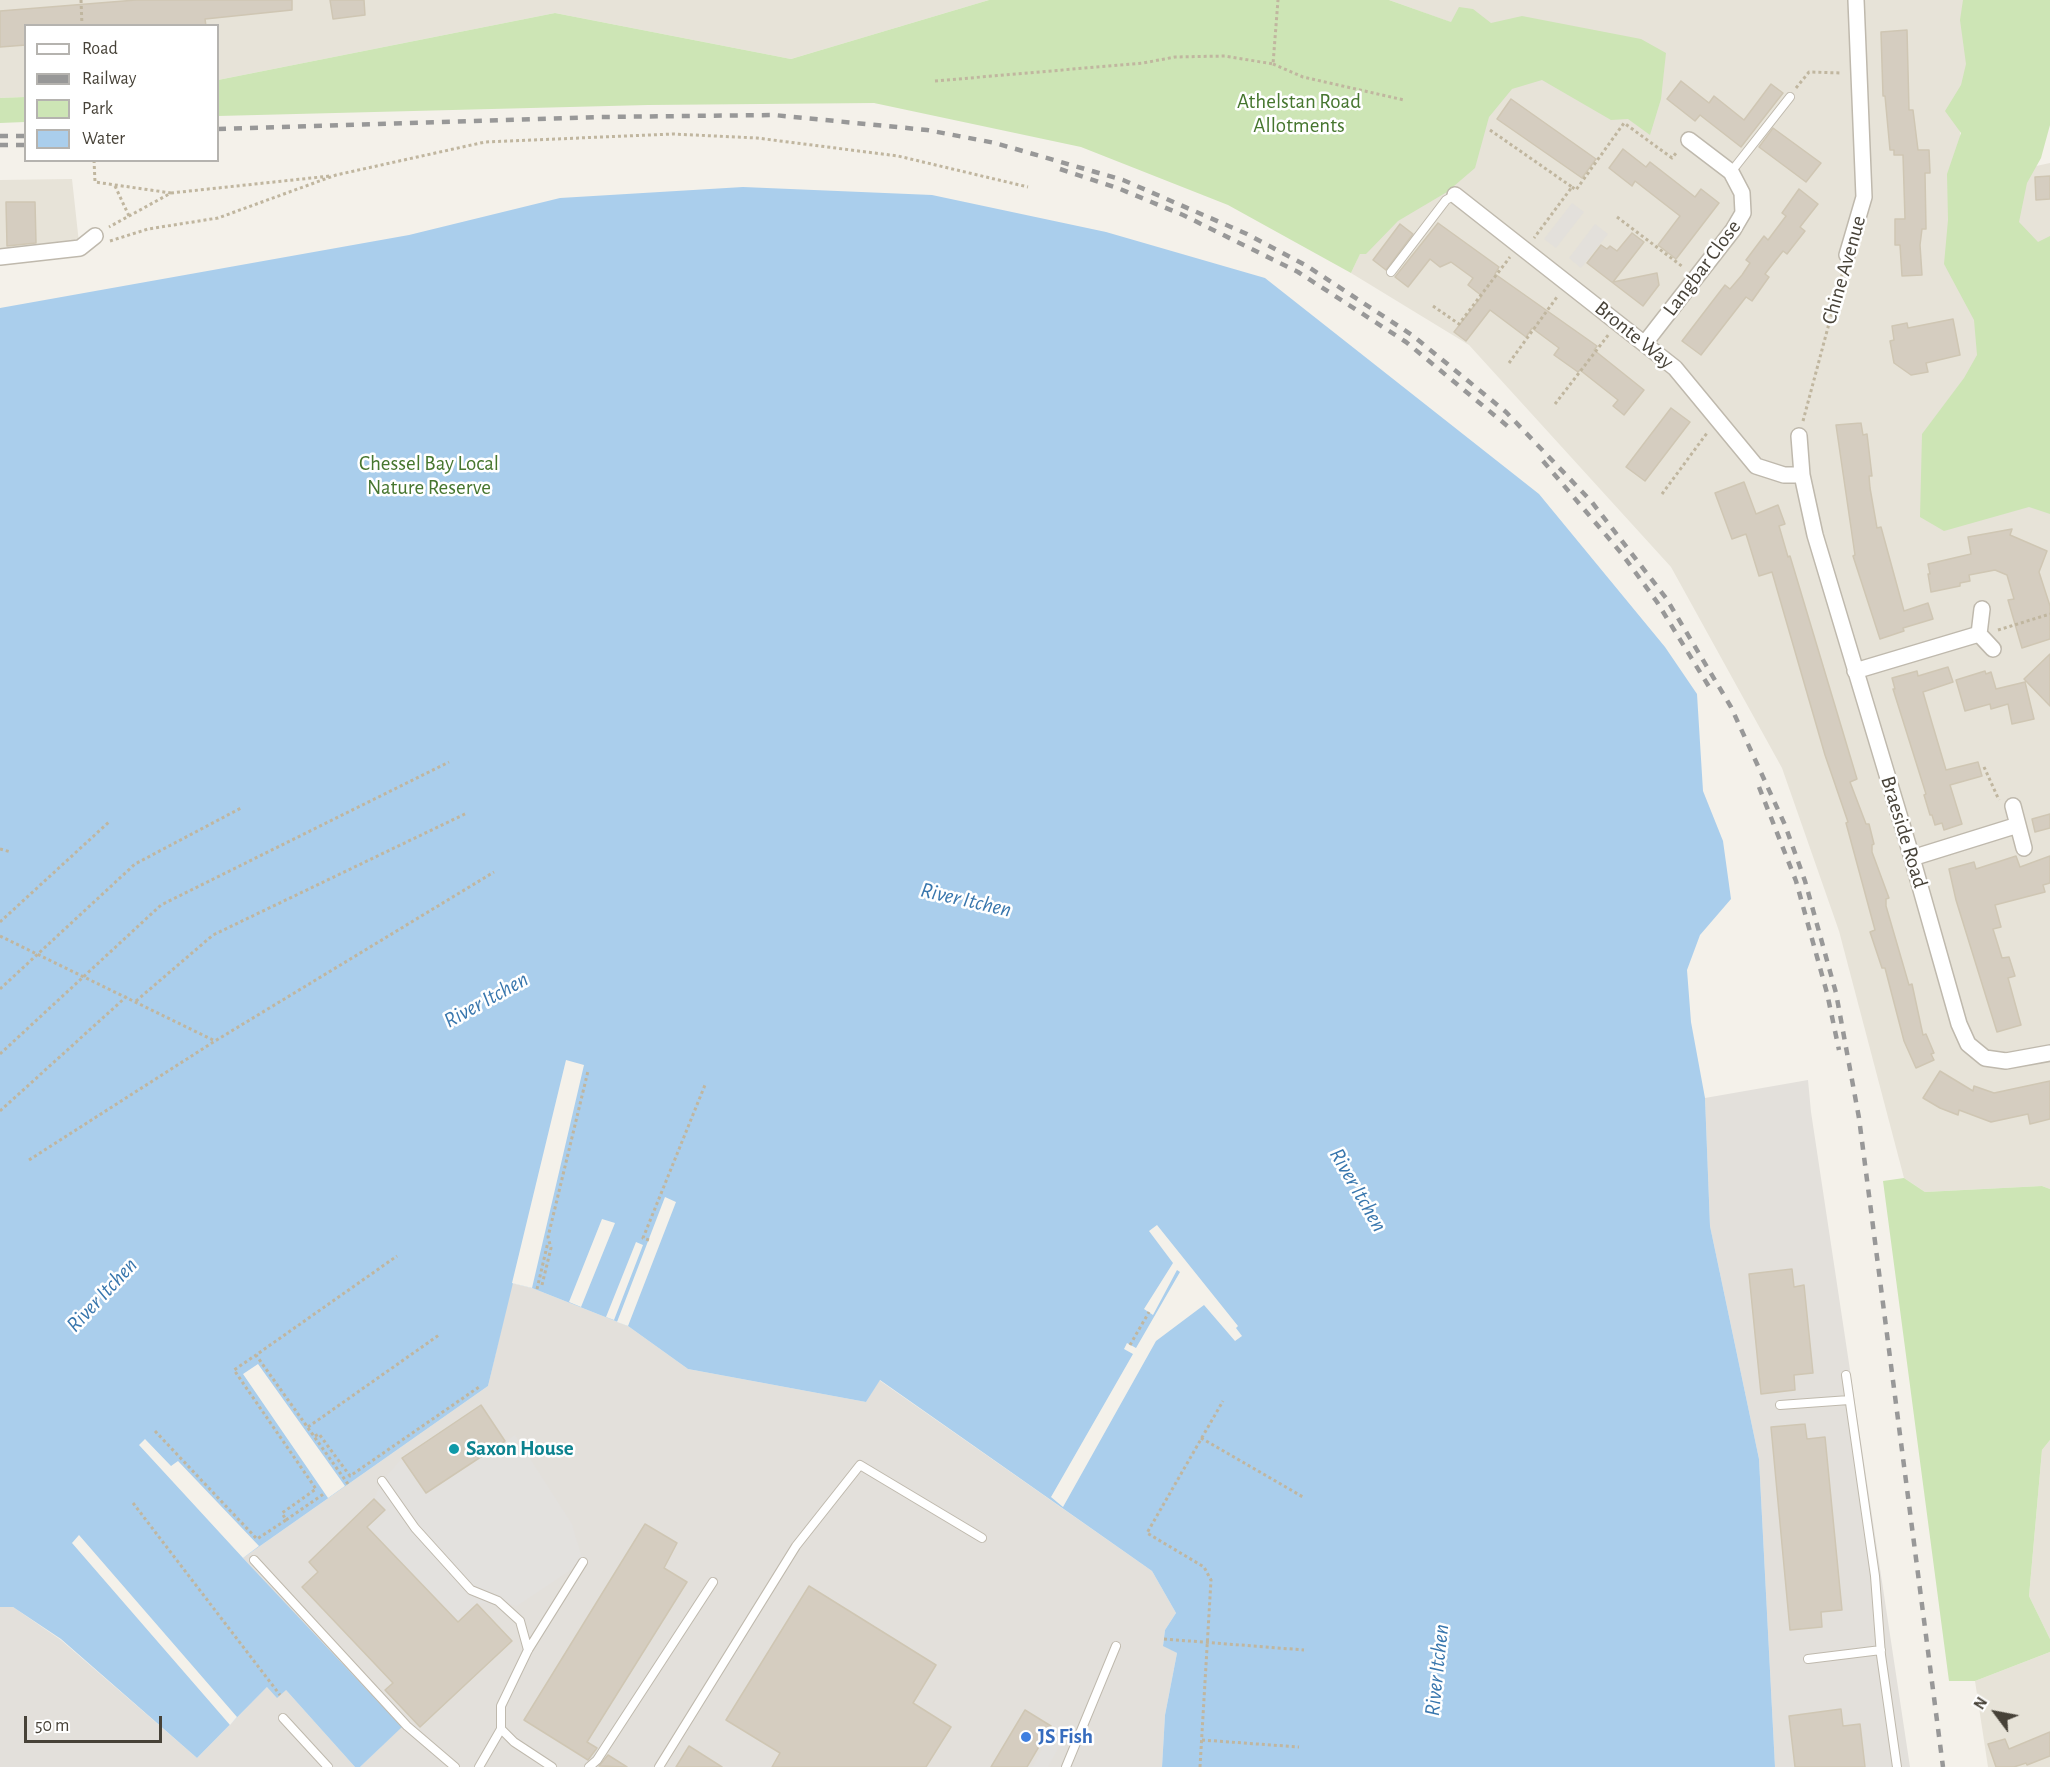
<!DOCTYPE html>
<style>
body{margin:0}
#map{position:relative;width:2050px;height:1767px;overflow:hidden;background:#f4f1ea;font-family:"Alegreya Sans",sans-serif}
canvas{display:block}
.legend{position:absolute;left:24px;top:24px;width:195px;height:138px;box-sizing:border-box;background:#fff;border:2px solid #b5b3af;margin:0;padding:8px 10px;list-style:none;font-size:18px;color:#474238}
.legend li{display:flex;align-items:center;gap:12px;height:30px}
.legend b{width:30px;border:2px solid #b5b3af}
.north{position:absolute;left:1966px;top:1683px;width:60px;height:60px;-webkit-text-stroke:4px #fff;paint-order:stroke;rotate:302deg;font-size:16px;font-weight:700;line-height:24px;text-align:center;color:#474238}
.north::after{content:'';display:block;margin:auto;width:21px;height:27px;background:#474238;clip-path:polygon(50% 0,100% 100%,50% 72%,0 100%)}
.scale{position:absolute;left:24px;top:1716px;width:138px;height:27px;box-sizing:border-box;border:3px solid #474238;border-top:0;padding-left:8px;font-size:18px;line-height:21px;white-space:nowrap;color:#474238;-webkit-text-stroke:4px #fff;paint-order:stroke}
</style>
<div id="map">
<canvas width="2050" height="1767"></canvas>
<ul class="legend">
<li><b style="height:8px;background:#fff"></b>Road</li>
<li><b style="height:8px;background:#989898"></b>Railway</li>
<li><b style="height:16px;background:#cde5b5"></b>Park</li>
<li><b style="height:16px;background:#aaceec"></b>Water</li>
</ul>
<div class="north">N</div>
<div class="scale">50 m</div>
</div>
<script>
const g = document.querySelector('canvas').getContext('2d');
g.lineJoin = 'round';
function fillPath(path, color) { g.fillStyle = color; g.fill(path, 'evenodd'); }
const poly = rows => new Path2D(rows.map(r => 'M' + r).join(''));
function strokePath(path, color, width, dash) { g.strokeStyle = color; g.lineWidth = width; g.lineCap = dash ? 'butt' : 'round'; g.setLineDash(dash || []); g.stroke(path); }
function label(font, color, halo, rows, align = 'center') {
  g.font = font + ' "Alegreya Sans",sans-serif'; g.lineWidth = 5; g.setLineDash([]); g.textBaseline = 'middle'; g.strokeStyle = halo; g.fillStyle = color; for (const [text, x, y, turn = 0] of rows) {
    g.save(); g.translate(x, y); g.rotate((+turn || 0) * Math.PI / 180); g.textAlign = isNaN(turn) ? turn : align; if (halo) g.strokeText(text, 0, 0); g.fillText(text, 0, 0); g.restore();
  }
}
fillPath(poly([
 [0,0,989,0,791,59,555,13,218,80,218,26,26,26,25,97,0,98],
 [1389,0,2050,0,1959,108,1962,182,2050,163,2050,1189,2042,1186,1925,1192,1904,1178,1839,931,1782,768,1671,567,1469,345,1351,273,1464,27],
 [72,179,79,243,0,250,0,180],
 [2050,1440,2050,1639,2029,1596,2042,1450],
 [2050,1652,2050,1767,1988,1767,1975,1681]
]), '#e7e3d8');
fillPath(poly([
 [1572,203,1584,212,1556,248,1544,239],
 [1595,224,1608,234,1581,268,1569,258],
 [1808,1080,1811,1112,1910,1767,1775,1767,1759,1459,1710,1226,1705,1098],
 [512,1283,532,1288,628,1326,688,1369,866,1402,879,1380,1152,1571,1176,1613,1165,1630,1163,1645,1177,1653,1165,1715,1162,1767,360,1767,401,1727,243,1558,488,1386],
 [0,1607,13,1607,61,1640,197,1758,267,1687,286,1690,355,1767,0,1767]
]), '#e3e0db');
fillPath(poly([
 [989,0,1389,0,1451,22,1459,7,1473,9,1491,23,1522,16,1641,39,1666,53,1661,99,1650,135,1628,119,1611,120,1542,80,1512,89,1489,117,1475,168,1447,192,1398,221,1366,254,1360,254,1351,273,1228,205,1081,147,874,103,648,105,218,116,218,80,555,13,791,59],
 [1963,0,2050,0,2050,125,2041,158,2027,183,2019,222,2038,242,2050,236,2050,514,2029,507,1944,531,1920,517,1922,434,1964,378,1977,355,1974,320,1944,264,1948,220,1947,174,1961,133,1945,111,1961,85,1966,64,1960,20],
 [25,97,25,122,0,123,0,98],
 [1904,1178,1925,1192,2042,1186,2050,1189,2050,1440,2042,1450,2029,1596,2050,1639,2050,1652,1975,1681,1949,1681,1883,1181]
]), '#cde5b5');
fillPath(poly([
 [515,1435,572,1524,583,1562,517,1606,498,1601,477,1604,457,1622,367,1527,384,1511,374,1499,382,1481,402,1458,427,1493],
 [1056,1724,1068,1731,1048,1767,1032,1767]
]), '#e3e1de');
fillPath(poly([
 [743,187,932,195,1106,232,1265,278,1539,494,1665,647,1697,694,1703,791,1723,841,1731,899,1700,935,1687,970,1691,1022,1705,1098,1710,1226,1759,1459,1775,1767,1162,1767,1165,1715,1177,1653,1163,1646,1165,1630,1176,1613,1152,1571,880,1380,866,1402,688,1369,628,1326,532,1288,513,1283,488,1386,243,1558,402,1727,360,1767,355,1767,286,1690,277,1698,267,1687,197,1758,61,1639,13,1607,0,1607,0,308,409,235,560,198]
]), '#aaceec');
fillPath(poly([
 [566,1060,584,1065,532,1288,512,1283],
 [665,1197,676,1202,628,1326,617,1322],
 [602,1219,615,1223,581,1307,569,1302],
 [1157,1225,1238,1326,1236,1328,1242,1336,1235,1341,1204,1305,1156,1341,1063,1507,1051,1497,1133,1354,1124,1349,1127,1343,1136,1348,1180,1272,1177,1270,1153,1315,1144,1309,1173,1263,1149,1231],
 [636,1242,643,1245,614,1320,606,1317],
 [258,1364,345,1486,328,1498,243,1374],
 [145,1439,171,1466,178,1461,259,1546,243,1558,139,1445],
 [79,1535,237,1717,230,1725,72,1543]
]), '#f4f1ea');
const building = poly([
 [136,0,292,0,292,10,205,19,206,26,26,26,26,45,0,47,0,11,136,0],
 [330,0,364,0,365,15,333,19,330,0],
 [1907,30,1909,110,1913,110,1918,150,1929,150,1930,173,1925,173,1926,229,1922,229,1920,245,1922,275,1902,276,1900,245,1895,245,1895,219,1905,219,1903,155,1894,155,1894,150,1890,150,1885,96,1883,96,1881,32,1907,30],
 [1681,81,1709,103,1714,96,1744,120,1771,84,1783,93,1741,147,1700,115,1695,121,1667,99,1681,81],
 [1511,99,1596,159,1582,178,1497,119,1511,99],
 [1773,128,1821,163,1806,182,1759,147,1773,128],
 [1623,149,1646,167,1650,162,1695,197,1701,189,1719,203,1676,259,1658,245,1680,216,1635,181,1632,186,1609,168,1623,149],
 [2050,176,2050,199,2036,200,2035,177,2050,176],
 [1799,189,1818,204,1800,227,1805,231,1787,254,1783,251,1765,274,1769,277,1752,301,1746,297,1701,355,1682,341,1725,285,1730,289,1742,275,1750,263,1746,260,1764,236,1768,240,1786,216,1782,213,1799,189],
 [6,202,35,202,36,243,7,246,6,202],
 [1438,223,1499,267,1495,274,1597,346,1594,350,1644,390,1624,415,1613,406,1618,400,1580,370,1578,372,1554,355,1559,348,1532,328,1526,337,1490,310,1466,341,1454,332,1482,296,1468,285,1473,278,1451,262,1440,267,1430,259,1408,287,1395,277,1438,223],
 [1400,224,1413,234,1386,270,1373,260,1400,224],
 [1632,233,1644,242,1613,282,1657,273,1659,285,1643,306,1587,263,1601,245,1607,249,1610,246,1617,251,1632,233],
 [1953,319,1960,355,1926,363,1928,372,1911,375,1894,363,1890,341,1894,340,1892,326,1907,323,1908,328,1953,319],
 [1671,408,1690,422,1645,481,1626,467,1671,408],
 [1861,423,1863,435,1867,434,1872,476,1869,476,1870,488,1877,528,1881,527,1904,611,1928,603,1933,619,1903,628,1904,631,1880,639,1853,556,1855,555,1836,425,1861,423],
 [1744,482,1756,514,1778,505,1785,524,1779,526,1788,557,1790,556,1857,779,1850,782,1866,824,1869,824,1874,844,1872,845,1872,852,1889,898,1886,899,1886,906,1909,985,1912,984,1923,1035,1926,1034,1934,1053,1931,1054,1934,1060,1916,1068,1904,1041,1885,968,1882,968,1870,932,1875,930,1846,823,1848,822,1825,755,1772,572,1759,576,1746,534,1732,539,1715,493,1744,482],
 [2012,529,2010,535,2047,551,2039,572,2050,606,2050,639,2022,648,2008,600,2014,599,2007,575,1995,570,1969,575,1970,581,1960,583,1960,586,1931,592,1928,574,1930,574,1928,564,1971,554,1968,537,2012,529],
 [2050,654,2050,706,2024,679,2050,654],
 [1948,667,1953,682,1923,692,1932,723,1946,770,1978,762,1982,776,1950,785,1962,824,1944,830,1942,823,1935,825,1932,815,1930,815,1924,795,1926,794,1893,689,1895,689,1892,678,1917,671,1918,676,1948,667],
 [1985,671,1986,674,1991,672,1996,689,2025,682,2034,719,2012,724,2008,704,1991,709,1990,704,1965,711,1956,680,1985,671],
 [2050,814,2050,828,2035,832,2032,819,2050,814],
 [2016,856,2020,867,2050,856,2050,883,2043,885,2045,892,1995,905,2001,927,1993,929,2002,958,2009,957,2015,976,2008,978,2021,1025,1997,1032,1956,900,1949,869,1974,862,1976,869,2016,856],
 [1940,1071,1973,1091,1974,1086,1994,1093,2050,1081,2050,1119,2030,1124,2028,1114,1991,1122,1959,1110,1958,1115,1940,1108,1923,1098,1940,1071],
 [1792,1269,1794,1287,1804,1285,1813,1373,1794,1375,1795,1390,1761,1394,1749,1274,1792,1269],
 [481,1405,505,1441,426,1493,402,1458,481,1405],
 [1805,1424,1807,1439,1825,1437,1842,1610,1821,1612,1822,1627,1790,1630,1771,1427,1805,1424],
 [374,1499,385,1510,367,1527,458,1622,477,1604,512,1641,420,1727,385,1690,393,1683,302,1587,318,1572,309,1562,374,1499],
 [645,1524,677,1543,664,1568,687,1582,587,1742,597,1748,588,1760,524,1720,645,1524],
 [809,1586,936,1665,913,1703,951,1727,926,1767,772,1767,780,1753,726,1720,809,1586],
 [1841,1709,1843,1726,1860,1724,1865,1767,1795,1767,1789,1716,1841,1709],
 [1025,1710,1051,1726,1027,1767,991,1767,1025,1710],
 [2050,1732,2050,1756,2027,1765,2026,1763,2014,1767,1996,1767,1988,1744,2005,1739,2009,1749,2050,1732],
 [689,1746,722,1767,676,1767,689,1746],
 [608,1755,627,1767,599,1766,608,1755]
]);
fillPath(building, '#d5cdc0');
strokePath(building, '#cfc6b3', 1.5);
const lane = poly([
 [1731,172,1790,97],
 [1391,272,1446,200,1455,195],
 [1846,1375,1875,1576,1881,1655,1897,1767],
 [1780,1405,1849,1400],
 [382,1481,415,1528,471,1590,498,1601,520,1621,528,1650],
 [254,1560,407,1726,455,1767],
 [1808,1659,1881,1650],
 [283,1718,328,1767],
 [501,1729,514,1742,552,1767],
 [479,1767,501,1729,501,1706,528,1650,583,1562],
 [589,1767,597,1760,713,1582],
 [659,1767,796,1546,860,1465,982,1538],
 [1066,1767,1116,1646]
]);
const street = poly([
 [1455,195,1675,368,1756,466,1784,475,1802,475],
 [1847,255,1864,197,1856,0],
 [0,257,80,248,95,236],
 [1645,343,1733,230,1743,213,1742,193,1731,172,1689,140],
 [1799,436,1802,475,1815,535,1912,858,1959,1024,1968,1044,1985,1058,2006,1061,2050,1053],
 [1979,634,1982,609],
 [1855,671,1979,634,1993,649],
 [2013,806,2024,848],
 [1912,858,2018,825]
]);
strokePath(lane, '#bfb9ad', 10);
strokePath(street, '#bfb9ad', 18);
strokePath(poly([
 [81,0,82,26],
 [1273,64,1303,77,1404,100],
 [935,81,1143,63,1175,57,1225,56,1273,64,1278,0],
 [1796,88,1809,72,1842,73],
 [1490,130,1572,187,1534,238],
 [94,160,95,182,171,193,109,227],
 [115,186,129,216],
 [1572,187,1576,190,1624,123,1672,158,1677,152],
 [171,193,330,176],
 [1617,217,1683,267],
 [110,241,148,229,218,218,336,175,485,142,673,134,757,138,898,156,1028,187],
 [1433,306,1459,324,1510,257],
 [1509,363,1557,297],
 [1555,404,1609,334],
 [1803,421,1843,271],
 [1662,494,1707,433],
 [1998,630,2050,614],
 [1984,767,1999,800],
 [0,849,11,852],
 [0,922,110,821],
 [0,936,215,1041],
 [0,989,135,864,241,808],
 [136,1001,213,935,467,813],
 [0,1054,161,905,449,762],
 [0,1111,127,996],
 [29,1160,215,1041,494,872],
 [649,1240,643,1238,705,1085],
 [542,1285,551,1248,548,1237,588,1071],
 [537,1289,548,1242],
 [1130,1345,1149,1312],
 [308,1427,439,1335],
 [155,1431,257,1539,286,1520,282,1513,316,1489,234,1370,256,1355],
 [315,1436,319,1434,350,1476,479,1387],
 [1201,1438,1303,1497],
 [348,1484,256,1355,397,1256],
 [133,1503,280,1695],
 [286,1520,325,1493],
 [1164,1639,1304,1650],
 [1202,1740,1299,1747],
 [1200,1767,1211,1580,1204,1567,1147,1533,1223,1401]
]), '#c0b69f', 3, [3, 3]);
strokePath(lane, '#fff', 8);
strokePath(street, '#fff', 15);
strokePath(poly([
 [218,129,599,117,774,115,927,130,995,143,1123,180,1247,234,1307,266,1412,335,1506,412,1591,501,1666,598,1731,707,1785,825,1805,881,1836,993,1859,1118,1943,1767],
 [0,136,26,136],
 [0,145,26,145],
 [1060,169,1120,189,1183,215,1298,272,1406,342,1511,429],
 [1543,461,1622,554,1657,602,1711,690],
 [1759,787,1796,881,1827,993,1839,1050]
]), '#989898', 4.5, [8, 8]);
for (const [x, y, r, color] of [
 [454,1449,6,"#0f9aa8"],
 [1026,1737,6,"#3f7fe0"]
]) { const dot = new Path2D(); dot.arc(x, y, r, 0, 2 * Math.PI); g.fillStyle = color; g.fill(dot); strokePath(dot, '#fff', 2); }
label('21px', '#46762f', '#fff', [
 ["Athelstan Road",1299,102],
 ["Allotments",1299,126],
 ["Chessel Bay Local",429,464],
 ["Nature Reserve",429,488]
]);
label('21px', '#474238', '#fff', [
 ["Langbar Close",1702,268,-53],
 ["Chine Avenue",1844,270,-74],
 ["Bronte Way",1634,335,39],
 ["Braeside Road",1904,832,73]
]);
label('bold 21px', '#0d838f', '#fff', [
 ["Saxon House",466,1449]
], 'left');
label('bold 21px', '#366cbe', '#fff', [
 ["JS Fish",1038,1737]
], 'left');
label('italic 22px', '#3876ad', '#fff', [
 ["River Itchen",966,900,13],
 ["River Itchen",486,1000,-29],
 ["River Itchen",1358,1190,60],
 ["River Itchen",102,1295,-47],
 ["River Itchen",1437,1670,-84]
]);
</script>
